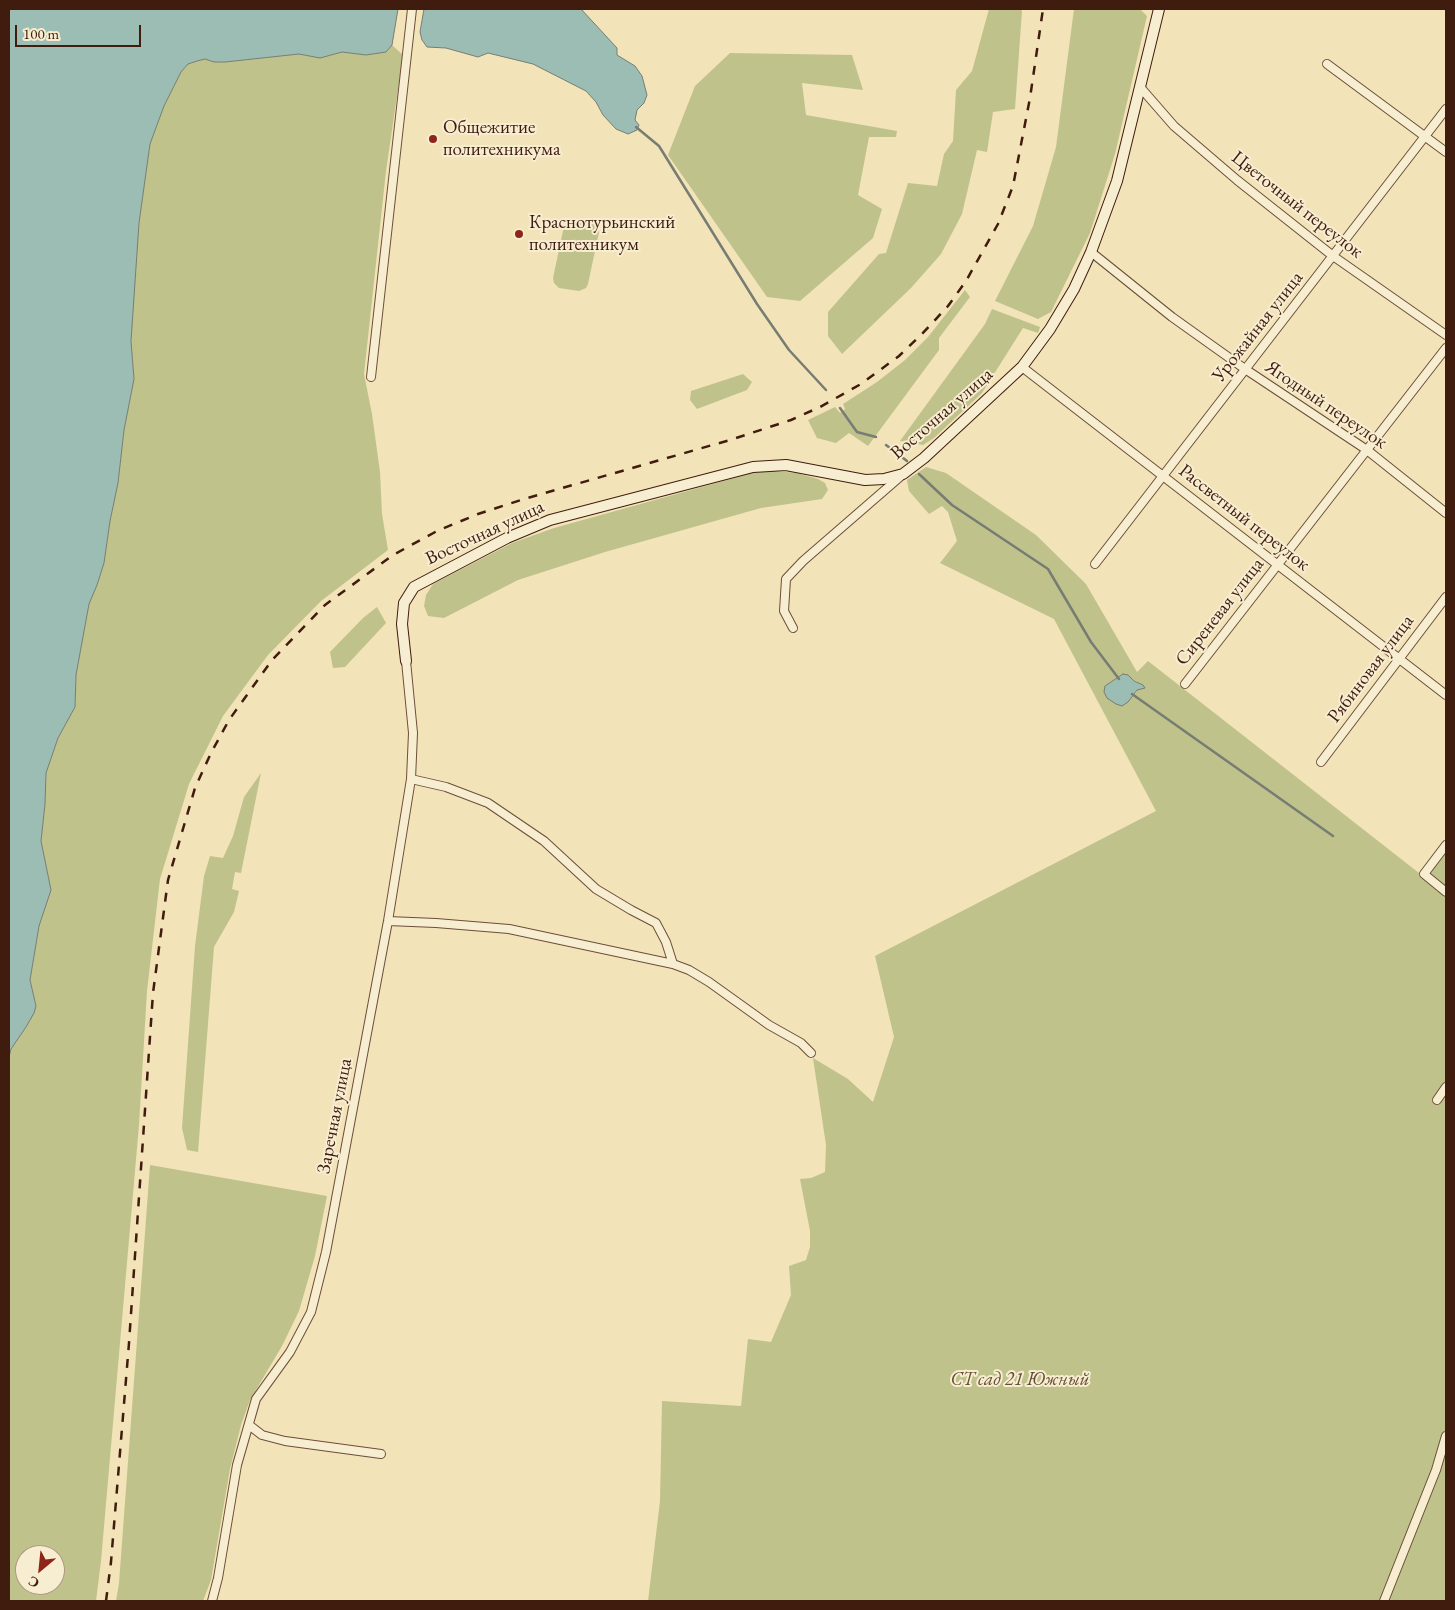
<!DOCTYPE html>
<meta charset="utf-8">
<style>
body{margin:0}
#map{position:relative;width:1455px;height:1610px;overflow:hidden;background:#f2e3b8;font-family:"EB Garamond",serif}
canvas{display:block}
.frame{position:absolute;inset:0;border:10px solid #401c0f;pointer-events:none}
.north{position:absolute;left:15px;top:1545px;width:50px;height:50px;box-sizing:border-box;background:#f7edd1;border:1px solid #ae9983;border-radius:50%;rotate:208deg;font-size:14px;font-weight:700;line-height:20px;text-align:center;color:#401c0f}
.north::after{content:'';display:block;margin:auto;width:18px;height:22px;background:#8f2418;clip-path:polygon(50% 0,100% 100%,50% 72%,0 100%)}
.scale{position:absolute;left:15px;top:25px;width:126px;height:22px;box-sizing:border-box;border:2px solid #401c0f;border-top:0;padding-left:6px;font-size:15px;line-height:18px;white-space:nowrap;color:#401c0f;-webkit-text-stroke:4px #f7edd1;paint-order:stroke}
</style>
<div id="map">
<canvas width="1455" height="1610"></canvas>
<div class="frame"></div>
<div class="north">С</div>
<div class="scale">100 m</div>
</div>
<script>
const g = document.querySelector('canvas').getContext('2d');
g.lineJoin = 'round';
function fillPath(path, color) { g.fillStyle = color; g.fill(path, 'evenodd'); }
const poly = rows => new Path2D(rows.map(r => 'M' + r).join(''));
function strokePath(path, color, width, dash) { g.strokeStyle = color; g.lineWidth = width; g.lineCap = dash ? 'butt' : 'round'; g.setLineDash(dash || []); g.stroke(path); }
function label(font, color, halo, rows, align = 'center') {
  g.font = font + ' "EB Garamond",serif'; g.lineWidth = 4; g.setLineDash([]); g.textBaseline = 'middle'; g.strokeStyle = halo; g.fillStyle = color; for (const [text, x, y, turn = 0] of rows) {
    g.save(); g.translate(x, y); g.rotate((+turn || 0) * Math.PI / 180); g.textAlign = isNaN(turn) ? turn : align; if (halo) g.strokeText(text, 0, 0); g.fillText(text, 0, 0); g.restore();
  }
}
fillPath(poly([
 [989,9,1020,9,1022,11,1015,109,993,112,987,152,977,150,962,214,941,254,911,288,842,354,828,336,828,312,879,254,886,253,908,183,937,186,944,154,953,141,956,90,972,71],
 [1074,9,1140,9,1147,16,1115,154,1090,233,1051,312,1038,319,995,301,1033,226,1056,147],
 [392,45,403,55,386,171,364,374,372,414,380,472,382,514,388,550,321,601,268,655,223,716,189,784,160,879,147,991,139,1125,101,1561,96,1601,9,1601,9,1057,11,1049,26,1027,36,1006,30,980,39,926,51,890,41,841,45,804,46,773,58,738,75,707,76,675,89,604,97,585,104,563,110,521,118,483,124,430,134,379,131,341,133,299,139,223,150,144,164,106,181,72,188,64,197,61,205,59,214,62,225,62,299,54,320,58,342,52,366,55,386,52],
 [25,1555,55,1555,55,1585,25,1585],
 [730,53,852,55,863,90,802,83,806,115,897,131,896,137,869,137,858,195,882,209,873,238,800,301,767,297,668,155,695,86],
 [573,218,592,222,598,228,599,232,588,284,586,288,579,291,559,288,554,283,553,278,564,226,566,222],
 [965,290,970,297,939,338,939,350,868,446,849,433,836,443,817,438,808,420,835,407,840,413,845,409,843,404,877,382,905,360,928,337],
 [992,309,1040,327,1038,333,1023,328,982,393,934,438,923,445,900,441,985,324],
 [743,374,752,382,747,390,697,409,690,400,691,391],
 [926,467,946,473,1036,535,1086,584,1137,672,1148,661,1419,873,1431,872,1446,851,1446,1601,648,1601,660,1501,662,1401,741,1406,748,1339,771,1342,791,1295,789,1266,806,1260,810,1247,810,1231,800,1179,811,1178,825,1172,826,1145,813,1058,848,1079,873,1102,894,1037,875,956,1156,811,1054,619,940,563,957,541,948,512,942,506,929,514,909,491,907,480],
 [1123,674,1137,682,1137,690,1135,694,1105,686],
 [763,470,797,473,818,479,825,483,828,490,822,499,761,508,605,552,518,580,444,618,428,616,424,606,426,595,433,584,512,543,554,528],
 [377,607,386,623,345,667,333,668,330,652,363,618],
 [261,773,241,873,235,872,232,889,239,891,234,912,214,947,198,1152,187,1150,182,1128,195,946,204,876,210,856,223,858,233,836,244,797],
 [150,1165,327,1196,315,1256,299,1311,282,1346,250,1400,241,1425,230,1469,211,1580,203,1601,116,1601,119,1583]
]), '#c0c28b');
const water = poly([
 [9,9,398,9,392,45,386,52,366,55,342,52,320,58,299,54,225,62,214,62,205,59,197,61,188,64,181,72,164,106,150,144,139,223,131,341,134,379,124,430,118,483,110,521,104,563,97,585,89,604,76,675,75,707,58,738,46,773,45,804,41,841,51,890,39,926,30,980,36,1006,34,1013,26,1027,11,1049,9,1057,9,9],
 [424,9,581,9,617,48,617,55,635,66,642,76,647,95,644,103,637,110,635,120,639,125,637,130,628,134,616,129,603,115,596,102,586,91,533,64,488,53,478,57,446,48,427,47,422,40,420,32,424,9],
 [1123,674,1128,675,1134,681,1143,685,1145,688,1137,690,1128,702,1122,706,1116,704,1107,698,1104,692,1105,686,1123,674]
]);
fillPath(water, '#9cbdb4');
strokePath(water, '#777d72', 1);
strokePath(poly([
 [636,127,659,146,757,304,789,350,826,390],
 [840,408,857,432,876,437],
 [886,445,907,461],
 [919,474,952,505,1048,569,1091,642,1119,679],
 [1132,694,1333,836]
]), '#777d72', 2.5);
const street = poly([
 [1327,64,1446,152],
 [1140,87,1174,126,1237,180,1333,256,1446,335],
 [1091,252,1172,317,1245,369,1367,450,1446,513],
 [1022,367,1446,695],
 [371,377,412,9],
 [1095,564,1446,109],
 [793,628,784,611,786,579,803,561,901,476],
 [1185,684,1446,348],
 [1321,762,1446,597],
 [411,779,446,787,488,803,544,841,596,889,631,910,656,923,666,942,673,964],
 [1446,845,1424,874,1446,892],
 [388,921,436,923,509,929,673,964,689,970,709,982,769,1025,801,1043,811,1053],
 [1437,1100,1446,1087],
 [249,1425,262,1435,285,1441,381,1454],
 [212,1601,218,1578,237,1465,256,1399,290,1352,311,1312,326,1252,388,921,411,779,413,733,406,661],
 [1384,1601,1436,1470,1446,1436]
]);
const secondary = poly([
 [406,661,402,624,404,603,414,587,507,538,550,520,753,467,786,465,865,480,884,479,903,474,924,458,1022,367,1050,329,1074,289,1091,252,1117,181,1159,9]
]);
strokePath(street, '#6c4e39', 10);
strokePath(secondary, '#401c0f', 12);
strokePath(street, '#f7edd1', 8);
strokePath(secondary, '#f7edd1', 10);
strokePath(poly([
 [106,1601,111,1562,129,1343,153,993,168,880,195,788,211,753,229,720,272,660,325,605,393,555,437,531,478,514,524,499,730,440,791,420,820,407,861,384,899,356,922,334,948,306,966,281,998,224,1013,186,1030,98,1043,9]
]), '#401c0f', 2.5, [9, 9]);
for (const [x, y, r, color] of [
 [433,139,5,"#8f2418"],
 [519,234,5,"#8f2418"]
]) { const dot = new Path2D(); dot.arc(x, y, r, 0, 2 * Math.PI); g.fillStyle = color; g.fill(dot); strokePath(dot, '#f7edd1', 2); }
label('19px', '#401c0f', '#f7edd1', [
 ["Общежитие",443,128],
 ["политехникума",443,150],
 ["Краснотурьинский",529,223],
 ["политехникум",529,245]
], 'left');
label('19px', '#401c0f', '#f7edd1', [
 ["Цветочный переулок",1297,205,38],
 ["Урожайная улица",1258,327,-52],
 ["Ягодный переулок",1326,405,34],
 ["Восточная улица",942,414,-41],
 ["Рассветный переулок",1244,518,38],
 ["Восточная улица",485,533,-25],
 ["Сиреневая улица",1220,612,-52],
 ["Рябиновая улица",1371,669,-53],
 ["Заречная улица",335,1116,-79]
]);
label('italic 19px', '#664e34', '#f7edd1', [
 ["СТ сад 21 Южный",1020,1380]
]);
</script>
